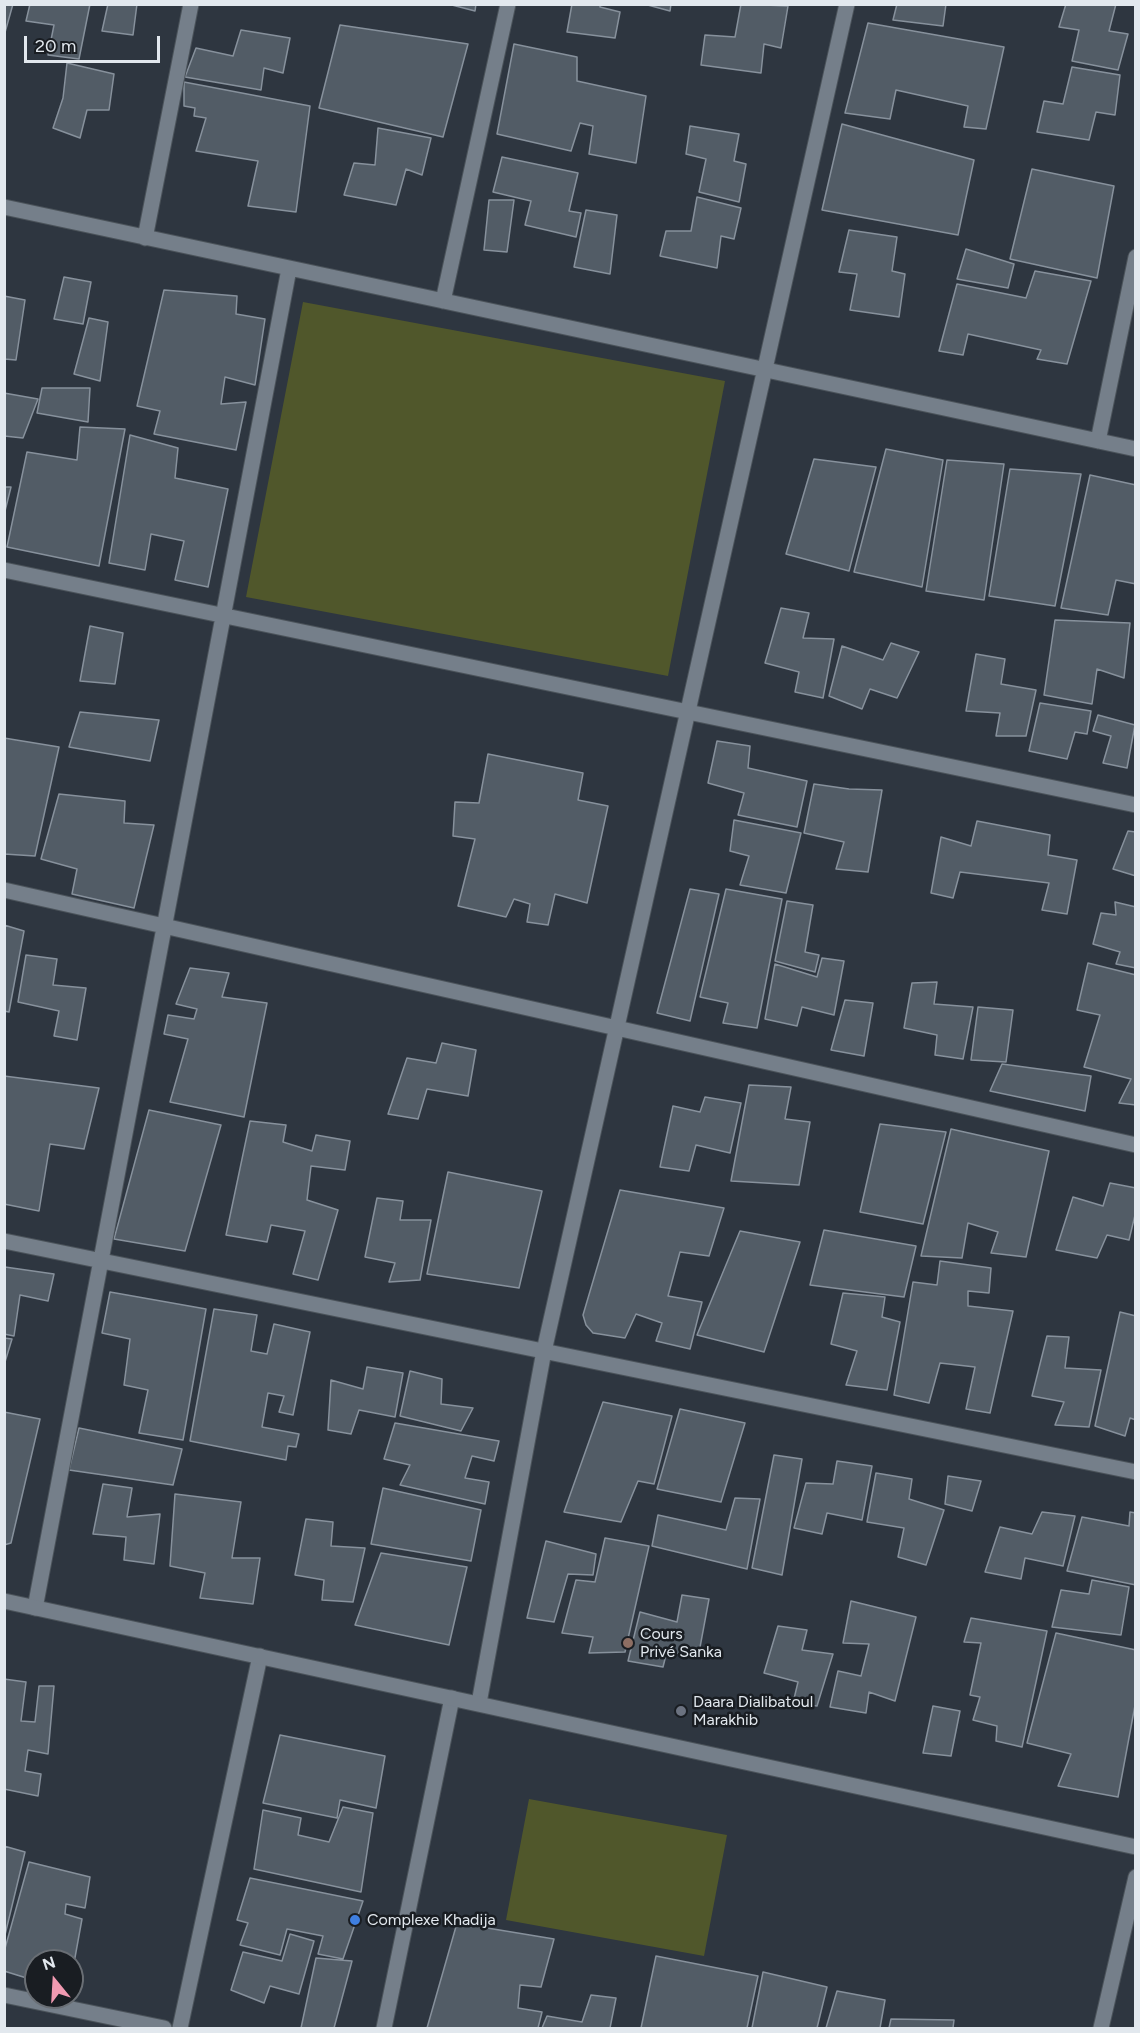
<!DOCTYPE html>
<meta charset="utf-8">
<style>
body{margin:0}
#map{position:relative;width:1140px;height:2033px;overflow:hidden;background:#2e3640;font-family:Figtree,sans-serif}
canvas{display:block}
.frame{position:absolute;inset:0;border:6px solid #e2e8ee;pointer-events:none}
.north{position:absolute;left:24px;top:1949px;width:60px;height:60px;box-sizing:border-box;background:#191d22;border:2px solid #696e74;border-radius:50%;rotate:342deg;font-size:16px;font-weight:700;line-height:24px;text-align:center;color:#e2e8ee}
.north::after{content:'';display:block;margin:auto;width:21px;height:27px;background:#f19ab1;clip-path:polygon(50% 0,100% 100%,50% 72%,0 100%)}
.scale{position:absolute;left:24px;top:36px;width:136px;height:27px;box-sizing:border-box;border:3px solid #e2e8ee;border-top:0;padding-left:8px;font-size:18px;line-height:21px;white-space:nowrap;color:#e2e8ee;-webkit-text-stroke:4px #191d22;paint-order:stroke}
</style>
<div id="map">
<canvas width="1140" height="2033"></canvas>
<div class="frame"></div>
<div class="north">N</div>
<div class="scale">20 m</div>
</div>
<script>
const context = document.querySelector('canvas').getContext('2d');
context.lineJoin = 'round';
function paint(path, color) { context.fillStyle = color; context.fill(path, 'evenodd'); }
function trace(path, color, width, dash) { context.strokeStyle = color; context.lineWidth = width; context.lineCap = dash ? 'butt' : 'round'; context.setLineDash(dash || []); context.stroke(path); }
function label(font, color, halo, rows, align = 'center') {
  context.font = font + ' Figtree,sans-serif'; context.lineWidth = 5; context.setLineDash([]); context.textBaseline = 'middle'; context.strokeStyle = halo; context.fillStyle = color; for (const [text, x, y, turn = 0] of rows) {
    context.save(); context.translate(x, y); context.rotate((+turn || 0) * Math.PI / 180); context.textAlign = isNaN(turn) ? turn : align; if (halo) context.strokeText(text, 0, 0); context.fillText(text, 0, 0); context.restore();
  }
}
const green = new Path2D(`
 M303 302 725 381 668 676 246 597Z
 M529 1799 727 1835 704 1956 506 1920Z`);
const building = new Path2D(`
 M4 4H13L4 36Z
 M30 4H90L79 59 48 55 54 25 26 21Z
 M108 4H137L133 35 102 31Z
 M448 4H476L475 11Z
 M572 4H600V7L620 12 615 38 567 32Z
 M644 4H671L670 11Z
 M741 4 788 6 781 48 764 44 761 73 701 65 705 35 735 37Z
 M897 4H946L943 26 893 20Z
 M1066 4H1116L1109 31 1128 34 1118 70 1072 61 1079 30 1059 27Z
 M868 23 1004 47 986 129 964 127 968 106 896 90 890 119 845 113Z
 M340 25 468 44 443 137 319 108Z
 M241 30 290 38 283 73 264 68 261 90 185 77 196 48 233 56Z
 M514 44 577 57V81L646 96 636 163 589 154 593 126 580 123 571 151 497 134Z
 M67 63 114 74 109 110H87L80 138 53 128 63 98Z
 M1072 67 1120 75 1115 115 1096 112 1089 140 1037 132 1044 101 1063 104Z
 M184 82 310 106 296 212 248 206 258 161 196 151 206 118 194 116 195 108 184 106Z
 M842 124 974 160 958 235 822 210Z
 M690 126 739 134 734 161 746 164 739 202 699 192 706 159 686 154Z
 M378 128 431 138 422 175 406 169 396 205 344 195 354 163 375 165Z
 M502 157 578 173 569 211 581 213 576 237 525 225 531 201 493 192Z
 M1032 169 1114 186 1097 278 1010 259Z
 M697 197 741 208 734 239 721 236 717 268 660 256 666 231H691Z
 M489 200H514L507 252 484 250Z
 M586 210 617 215 610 274 574 267Z
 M849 230 897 237 892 271 905 274 899 317 850 310 857 274 839 272Z
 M966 249 1014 264 1008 288 957 279Z
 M1035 271 1091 281 1067 364 1037 359 1041 350 968 334 963 355 939 351 957 284 1026 298Z
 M64 277 91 282 83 324 54 319Z
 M164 290 237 296 236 314 265 319 255 385 225 377 221 404 246 402 236 450 154 434 160 411 137 406Z
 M4 296 25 300 16 360 4 359Z
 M89 318 108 322 100 381 74 374Z
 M42 388H90L88 422 37 413Z
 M4 393 38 399 23 438 4 436Z
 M80 427 125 429 99 566 7 547 27 452 77 460Z
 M130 435 178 448 175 478 228 489 208 587 175 580 184 541 151 534 145 570 109 563Z
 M886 449 943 460 922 587 854 572Z
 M814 459 876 467 849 571 786 554Z
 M947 460 1004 464 984 600 926 591Z
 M1010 469 1081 474 1055 606 989 596Z
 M1090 475 1136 485V584L1116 580 1108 615 1061 608Z
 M4 487H11L4 515Z
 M781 608 809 613 803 638 834 639 823 698 795 692 799 672 765 663Z
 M1055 620 1130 623 1124 678 1097 669 1092 704 1044 695Z
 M90 626 123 633 115 684 80 681Z
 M891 643 919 652 897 698 870 689 862 709 829 696 842 646 883 660Z
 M976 654 1005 659 1001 684 1036 690 1026 736H996L1000 713 966 711Z
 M1040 703 1091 711 1087 734 1075 732 1067 759 1029 751Z
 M80 712 159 720 150 761 69 747Z
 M1098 715 1135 725 1127 768 1103 763 1111 736 1093 731Z
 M4 738 59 747 35 856 4 854Z
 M717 741 750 746 748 768 807 781 797 827 738 815 744 793 708 783Z
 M488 754 583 773 578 800 608 806 587 903 555 894 548 925 527 922 530 904 514 899 506 917 458 906 475 839 453 836 455 802 479 803Z
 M814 784 849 789 882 790 868 872 836 869 844 842 804 833Z
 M59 794 125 801 124 823 154 825 134 908 72 894 77 869 41 859Z
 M734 820 801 833 786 893 740 885 749 856 730 851Z
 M977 821 1050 835 1048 855 1077 860 1067 914 1042 910 1049 883 960 872 953 898 931 893 941 837 971 846Z
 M1128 831 1136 832V876L1113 869Z
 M690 889 719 894 690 1021 657 1013Z
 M726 889 782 899 757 1028 723 1023 728 1003 700 997Z
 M787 901 813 905 805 952 819 955 815 972 775 961Z
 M1115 902 1136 907V968L1116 964 1120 952 1093 944 1101 913 1116 915Z
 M4 925 24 931 9 1012 4 1011Z
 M26 955 57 959 53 985 86 988 77 1040 54 1036 59 1011 18 1002Z
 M822 958 844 961 834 1015 802 1007 797 1026 765 1019 775 964 817 977Z
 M1088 963 1136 975V1105L1119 1103 1131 1079 1084 1067 1100 1015 1077 1010Z
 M190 968 229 973 222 997 267 1003 244 1117 170 1102 188 1039 164 1034 168 1015 194 1019 197 1009 176 1004Z
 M937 982 934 1004 973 1007 963 1059 935 1055 937 1035 904 1028 912 983Z
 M845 1000 873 1003 864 1056 831 1050Z
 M978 1007 1013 1010 1006 1062 971 1060Z
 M442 1043 476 1050 468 1096 427 1089 418 1119 388 1114 407 1058 436 1063Z
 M1002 1064 1091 1076 1085 1111 990 1091Z
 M4 1076 99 1088 84 1149 50 1144 39 1211 4 1204Z
 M749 1085 791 1087 785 1119 810 1122 799 1185 731 1181Z
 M705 1097 741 1103 730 1153 696 1145 689 1171 660 1167 673 1106 700 1112Z
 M149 1110 221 1125 185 1251 114 1239Z
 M250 1121 286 1125 283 1142 312 1151 316 1135 350 1141 345 1170 311 1166 307 1200 338 1210 318 1280 293 1274 305 1231 271 1225 267 1242 226 1235Z
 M880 1124 946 1132 923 1224 860 1212Z
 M951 1129 1049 1151 1026 1257 991 1253 998 1232 968 1223 962 1258 921 1256Z
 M448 1172 542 1191 519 1288 427 1274Z
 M1110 1183 1136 1188V1211L1129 1240 1107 1235 1097 1258 1056 1250 1073 1197 1103 1206Z
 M620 1190 724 1208 709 1256 680 1252 668 1296 702 1302 690 1349 656 1341 662 1323 636 1314 625 1338 593 1333 586 1325 583 1315Z
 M377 1198 403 1201 400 1220H431L420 1280 389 1282 395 1263 365 1257Z
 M824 1230 916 1246 904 1297 810 1285Z
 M740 1231 800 1242 764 1352 697 1335Z
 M940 1261 991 1268 989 1293 968 1291V1306L1013 1311 990 1413 966 1409 975 1367 940 1363 929 1403 894 1395 913 1282 937 1285Z
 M5 1267 54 1274 48 1301 20 1295 14 1336 4 1334Z
 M110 1292 206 1309 183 1440 139 1433 148 1390 124 1385 130 1339 102 1333Z
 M843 1293 885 1297 882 1317 900 1322 887 1390 846 1385 857 1351 831 1344Z
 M214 1309 257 1315 251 1351 267 1354 274 1324 310 1332 293 1415 279 1412 284 1396 268 1393 262 1427 299 1434 296 1447 288 1446 286 1460 190 1441Z
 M1120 1312 1136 1316V1420L1130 1418 1125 1436 1095 1426Z
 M1047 1336 1069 1337 1065 1368 1101 1370 1089 1427 1055 1425 1064 1402 1032 1396Z
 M4 1338 12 1339 5 1362H4Z
 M367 1367 403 1373 395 1417 359 1410 351 1434 328 1430 331 1380 363 1389Z
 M410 1371 442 1379 441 1404 473 1408 461 1431 400 1416Z
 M603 1402 672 1416 654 1484 638 1481 621 1522 564 1512Z
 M680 1409 745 1423 721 1502 657 1489Z
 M4 1412 40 1419 11 1543 4 1545Z
 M395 1423 499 1441 494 1461 472 1456 465 1478 489 1482 485 1504 400 1485 410 1465 384 1459Z
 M79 1428 182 1449 173 1485 69 1470Z
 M774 1455 802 1459 782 1575 752 1568Z
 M837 1461 872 1466 862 1520 827 1513 822 1534 794 1528 806 1483 833 1484Z
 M876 1473 912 1479 909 1499 944 1510 926 1565 898 1557 904 1528 867 1522Z
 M948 1476 981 1481 972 1511 945 1504Z
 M103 1484 132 1488 127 1517 160 1514 154 1564 124 1560 126 1537 93 1534Z
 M383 1488 481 1510 471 1561 371 1544Z
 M175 1494 241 1502 232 1558H260L253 1604 200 1598 205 1573 170 1566Z
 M735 1498 760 1499 747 1569 652 1546 658 1515 726 1530Z
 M1042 1512 1075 1516 1063 1566 1025 1558 1021 1579 985 1572 1000 1527 1032 1534Z
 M1130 1512 1136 1513V1585L1067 1571 1082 1517 1129 1526Z
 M306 1519 333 1522 331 1546 365 1548 353 1602 322 1600 324 1580 295 1575Z
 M605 1538 649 1546 625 1652 589 1653 593 1637 562 1633 576 1580 595 1582Z
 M546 1541 596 1554 593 1575 568 1574 554 1622 527 1618Z
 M381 1553 467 1567 449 1645 355 1625Z
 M1092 1580 1129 1587 1121 1635 1052 1627 1061 1590 1089 1594Z
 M682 1595 709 1599 698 1658 667 1651 663 1667 628 1661 640 1612 677 1622Z
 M851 1601 916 1617 895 1701 869 1692 866 1713 830 1707 838 1671 861 1676 869 1644 843 1643Z
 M971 1618 1047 1631 1022 1747 996 1741 997 1726 973 1720 980 1697 970 1695 981 1643 964 1642Z
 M778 1626 807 1630 802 1650 833 1654 817 1706 793 1703 798 1682 764 1673Z
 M1056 1633 1136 1650V1700L1118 1797 1058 1786 1071 1754 1027 1743Z
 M4 1679 26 1682 21 1721 35 1722 39 1686H54L48 1754 28 1750 25 1771 41 1774 38 1796 4 1789Z
 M933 1706 960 1711 951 1756 923 1753Z
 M280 1735 385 1756 376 1808 340 1800 337 1818 263 1803Z
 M343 1807 373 1813 361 1892 254 1869 263 1810 301 1818 298 1835 329 1842Z
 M4 1846 25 1852 4 1939Z
 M29 1862 90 1877 85 1908 66 1904 65 1914 82 1919 72 1974V1961H53V1959L42 1956 40 1961H36V1973L33 1980 4 1971V1952Z
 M250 1878 363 1901 343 1959 318 1954 323 1936 287 1929 280 1955 240 1945 248 1923 237 1920Z
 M457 1923 554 1939 541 1987 520 1985 518 2008 542 2012 538 2028H427Z
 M290 1934 314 1941 299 1994 270 1986 264 2003 231 1990 243 1952 282 1961Z
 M656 1956 758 1976 747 2028H641Z
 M316 1958 352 1961 334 2028H301Z
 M763 1972 827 1987 817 2028H752Z
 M837 1991 885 2000 880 2028H826Z
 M591 1995 616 1998 610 2028H542L547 2016 582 2022Z
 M891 2019 954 2020 953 2028H889Z`);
const street = new Path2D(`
 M4 207 1136 449
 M145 238 191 4
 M443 301 508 4
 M1098 441 1136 257
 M4 570 1136 805
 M4 890 1136 1145
 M4 1241 1136 1472
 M35 1608 289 269
 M479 1703 544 1351 847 4
 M4 1995 164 2028
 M180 2028 260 1656
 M384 2028 452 1698
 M1101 2028 1136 1877`);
const secondary = new Path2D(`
 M4 1601 1136 1847`);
const markers = [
 [628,1643,6,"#8d6e63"],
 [681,1711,6,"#6b7280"],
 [355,1920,6,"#3f7fe0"]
];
const poiNames = [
 ["Cours",640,1634],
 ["Privé Sanka",640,1652],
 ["Daara Dialibatoul",693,1702],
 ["Marakhib",693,1720],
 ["Complexe Khadija",367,1920]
];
paint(green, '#50572b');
paint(building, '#525c66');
trace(building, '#87919c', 1.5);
trace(street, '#4b535a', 17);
trace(secondary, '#4b535a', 17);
trace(street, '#757f8a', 15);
trace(secondary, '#757f8a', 15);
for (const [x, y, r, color] of markers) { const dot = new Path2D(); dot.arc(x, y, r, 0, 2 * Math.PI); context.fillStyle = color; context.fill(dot); trace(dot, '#191d22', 2); }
label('16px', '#e2e8ee', '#191d22', poiNames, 'left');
</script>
